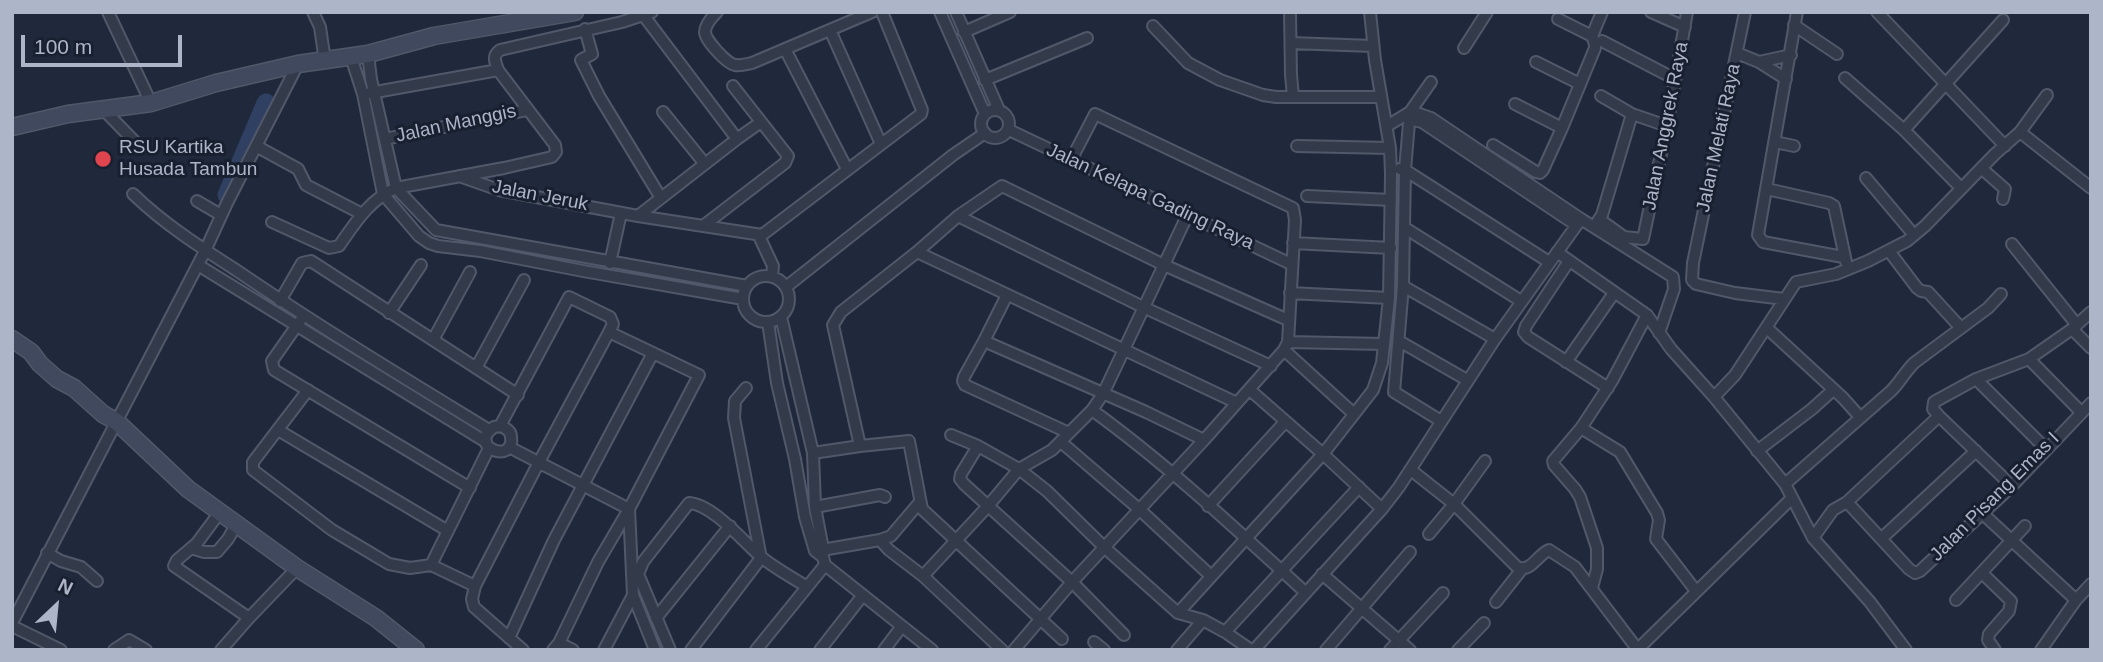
<!DOCTYPE html>
<style>
body{margin:0}
#map{position:relative;width:2103px;height:662px;overflow:hidden;background:#1f293b;font-family:Arial,sans-serif}
canvas{display:block}
.frame{position:absolute;inset:0;border:14px solid #adb5c8;pointer-events:none}
.north{position:absolute;left:21px;top:571px;width:70px;height:70px;-webkit-text-stroke:5px #182030;paint-order:stroke;rotate:26deg;font-size:19px;font-weight:700;line-height:28px;text-align:center;color:#adb5c8}
.north::after{content:'';display:block;margin:auto;width:24px;height:32px;background:#adb5c8;clip-path:polygon(50% 0,100% 100%,50% 72%,0 100%)}
.scale{position:absolute;left:21px;top:35px;width:161px;height:32px;box-sizing:border-box;border:4px solid #adb5c8;border-top:0;padding-left:9px;font-size:21px;line-height:24px;white-space:nowrap;color:#adb5c8;-webkit-text-stroke:5px #182030;paint-order:stroke}
</style>
<div id="map">
<canvas width="2103" height="662"></canvas>
<div class="frame"></div>
<div class="north">N</div>
<div class="scale">100 m</div>
</div>
<script>
const context = document.querySelector('canvas').getContext('2d');
context.lineJoin = 'round';
function trace(path, color, width, dash) { context.strokeStyle = color; context.lineWidth = width; context.lineCap = dash ? 'butt' : 'round'; context.setLineDash(dash || []); context.stroke(path); }
function label(font, color, halo, rows, align = 'center') {
  context.font = font + ' Arial,sans-serif'; context.lineWidth = 6; context.setLineDash([]); context.textBaseline = 'middle'; context.strokeStyle = halo; context.fillStyle = color; for (const [text, x, y, turn = 0] of rows) {
    context.save(); context.translate(x, y); context.rotate((+turn || 0) * Math.PI / 180); context.textAlign = isNaN(turn) ? turn : align; if (halo) context.strokeText(text, 0, 0); context.fillText(text, 0, 0); context.restore();
  }
}
const river = new Path2D(`
 M227 195 266 103`);
const street = new Path2D(`
 M108 12 151 103
 M313 12 320 27 325 61
 M717 12C712 17 705 25 705 32 705 40 727 64 735 65 741 66 747 64 752 63L872 12
 M940 12 985 114
 M956 12 999 110
 M1290 12 1291 75 1293 96
 M1651 12 1685 27
 M1745 12 1693 263 1692 280 1696 284 1735 293 1784 299
 M1797 12 1758 235 1763 242 1843 257
 M1877 12 2005 146
 M644 16 737 139
 M1558 19 1592 36
 M1794 25 1837 54
 M1153 26 1188 63 1220 80 1263 95 1276 97H1381
 M585 29 592 54 581 60 599 96 661 198
 M830 30 881 144
 M964 32 1010 12
 M1602 41 1675 79
 M1291 43 1373 46
 M1464 48 1487 12
 M785 49 847 169
 M1737 53 1759 62 1786 79
 M368 54 371 79 396 188 436 230 747 286
 M351 57 363 94 383 194 419 236 429 243 438 246 480 251 583 271 743 299
 M1536 62 1580 84
 M1759 62 1791 55
 M1845 78 1904 130 1961 188
 M985 80 1087 38
 M370 93 498 70
 M1601 96 1632 114 1667 126
 M1515 104 1562 128
 M103 109 136 143
 M981 124a14 14 0 1 1 28 0a14 14 0 1 1-28 0Z
 M1411 111 1431 118 1581 219 1673 277 1674 289 1659 333
 M663 112 705 164
 M1387 126 1410 112 1431 82
 M1009 130 1291 264
 M1904 130 2003 20
 M2020 132 2047 95
 M385 139 527 110
 M1775 142 1794 146
 M1493 145 1536 172 1540 173 1543 170 1562 128 1595 48V44L1592 36 1602 12
 M256 146 298 169 306 185 362 214
 M1297 146 1390 148
 M1981 168 2005 189 2003 199
 M1400 169 1405 170 1549 262
 M459 176 499 190 638 216 762 235 921 114 922 110 882 12
 M1866 178 1914 235
 M1767 189 1829 203 1834 206 1846 262
 M133 194C164 224 200 247 236 270 318 326 404 378 489 430
 M1307 196 1391 200
 M197 201 221 215
 M638 216 737 139 761 122
 M958 216 1143 307 1271 366
 M1599 219 1624 237 1643 239 1667 126 1687 12
 M272 222 329 248 339 246C355 223 370 199 396 188L504 168 552 157 556 152 555 145 498 70C495 61 492 56 500 50L622 22 652 12
 M1596 224 1602 215 1632 114
 M703 226 785 163 788 156 733 86
 M1405 228 1521 301
 M759 236 773 266 772 277
 M1293 243 1391 248
 M2012 244 2077 325
 M1889 251 1917 288 1921 291 1928 292 1961 328
 M917 252 1237 403
 M1557 252 1647 315 1671 349 1714 397 1785 484 1813 538 1870 602 1906 650
 M1569 261 1526 326 1524 332 1528 337 1608 388
 M610 263 621 213
 M198 265 486 442
 M743 299a23 23 0 1 1 46 0a23 23 0 1 1-46 0Z
 M1403 286 1495 339
 M786 287 953 155 985 133
 M1290 293 1389 298
 M1007 295 984 341 1146 412 1204 440
 M280 301 302 263 311 261 518 395
 M389 313 421 265
 M781 317 813 453 815 507 823 549V557
 M300 321 272 361 274 370 470 488
 M768 322 777 383 795 459 805 517 815 551 823 557 825 565 932 650
 M1768 329 1843 398 1860 417
 M2072 329 2091 348
 M433 340 470 272
 M984 341 964 377 963 381 965 385 1069 433
 M1399 341 1467 380
 M1288 342 1384 344
 M1284 350 1354 414
 M2029 359 2081 412
 M1566 362 1614 293
 M476 368 524 280
 M1976 379 2046 449
 M308 390 253 462V470L332 530 389 564 410 568 431 565 475 586
 M1250 390 1323 454 1382 509
 M1714 397 1735 375 1796 282 1836 274 1868 261 1907 241 1925 226 1995 154 2020 132 2091 188
 M1092 410C1168 465 1237 530 1306 593
 M1441 421 1394 392 1403 286 1405 170 1409 123 1413 120 1422 122 1576 225
 M500 426C506 428 511 431 511 437 515 465 466 447 494 427L500 426 569 297 610 317 613 324 609 332 539 462 475 586 472 599 474 607 523 650
 M1581 428 1620 452 1657 513 1659 520 1656 539 1696 591
 M278 430 448 531
 M951 435 978 446 1019 469 1047 491 1104 547 1178 613 1203 620 1225 632 1251 650
 M1061 442 1140 510 1211 576
 M860 446 833 325 841 312 917 252 958 216 1002 186 1164 265 1288 320
 M978 446 961 474 960 479 964 484 1072 582 1124 635
 M509 447 629 509 633 595 655 650
 M1757 451 1812 409 1833 390
 M813 453 860 446 909 441 922 509 1062 639
 M1411 470 1454 504 1517 567C1531 573 1537 555 1549 550L1575 567 1638 650
 M1785 484 1891 391C1900 382 1905 372 1914 363L1988 308 2001 294
 M2012 486 1939 416 1933 409 1934 402 1976 379 2029 359 2072 329 2091 312
 M1847 502 1939 416
 M1208 506 1285 422
 M815 507 880 495 885 497
 M220 512 197 543 177 560 174 566 249 618
 M1982 513 2076 600 2041 650
 M1429 534 1454 504 1485 461
 M1813 538 1833 510 1847 502 1909 569 1915 573 1920 571 2012 486 2091 403
 M1882 538 1976 451
 M880 540 889 550 923 576 1002 650
 M191 548 204 552H217L228 539 236 525
 M816 551 880 540 891 536 919 503
 M47 553 61 561 81 567 97 581
 M431 565 489 448
 M1982 573 2011 601 2009 611 1989 634 1988 640 1995 650
 M1322 574 1410 650
 M923 576 988 506 1019 469 1052 450 1092 410 1103 394 1187 216
 M1592 588 1597 569V548L1580 497 1575 489 1554 465 1553 461 1581 428 1612 381 1647 315
 M1956 600 2025 526
 M2076 600 2091 584
 M1496 602 1522 569
 M1178 613 1323 454 1373 390 1382 363 1389 298 1391 174 1390 148 1375 60 1370 12
 M656 618 730 526
 M12 623 205 251 227 203 298 64
 M12 626 61 650
 M1225 632 1359 487
 M509 638 554 540 653 353
 M1094 642 1104 650
 M559 643 573 650
 M114 650 129 640 146 650
 M221 650 249 618 297 568
 M553 650 559 643 598 562 629 509 699 375 609 332
 M604 650 633 595
 M670 650 638 574 643 562 689 503C712 504 743 541 760 556 774 568 792 577 807 587
 M691 650 761 558 734 418 735 401 746 388
 M756 650 825 565
 M820 650 863 595
 M884 650 902 626
 M1014 650 1072 582 1204 440 1284 350 1288 342 1295 220 1293 208 1095 114 1071 160
 M1177 650 1203 620
 M1254 650 1382 509 1399 487 1495 339 1581 219
 M1326 650 1410 552
 M1390 650 1443 593
 M1458 650 1484 623
 M1637 650 1792 498`);
const secondary = new Path2D(`
 M12 127 68 114 151 103 216 83 298 64 368 54 434 36 575 12
 M12 339 31 352 40 364 57 379 74 388 103 414 117 422 188 489 297 568 376 618 416 650`);
const markers = [
 [103,159,9,"#e0444e"]
];
const streetNames = [
 ["Jalan Manggis",456,124,-12],
 ["Jalan Anggrek Raya",1666,126,-79],
 ["Jalan Melati Raya",1719,138,-78],
 ["Jalan Jeruk",540,196,11],
 ["Jalan Kelapa Gading Raya",1150,197,25],
 ["Jalan Pisang Emas I",1995,497,-45]
];
const poiNames = [
 ["RSU Kartika",119,148],
 ["Husada Tambun",119,170]
];
trace(river, '#2f4062', 19);
trace(street, '#505869', 14);
trace(secondary, '#505869', 19);
trace(street, '#333b4b', 10);
trace(secondary, '#40495e', 16);
for (const [x, y, r, color] of markers) { const dot = new Path2D(); dot.arc(x, y, r, 0, 2 * Math.PI); context.fillStyle = color; context.fill(dot); trace(dot, '#182030', 2.5); }
label('19px', '#adb5c8', '#182030', streetNames);
label('19px', '#adb5c8', '#182030', poiNames, 'left');
</script>
